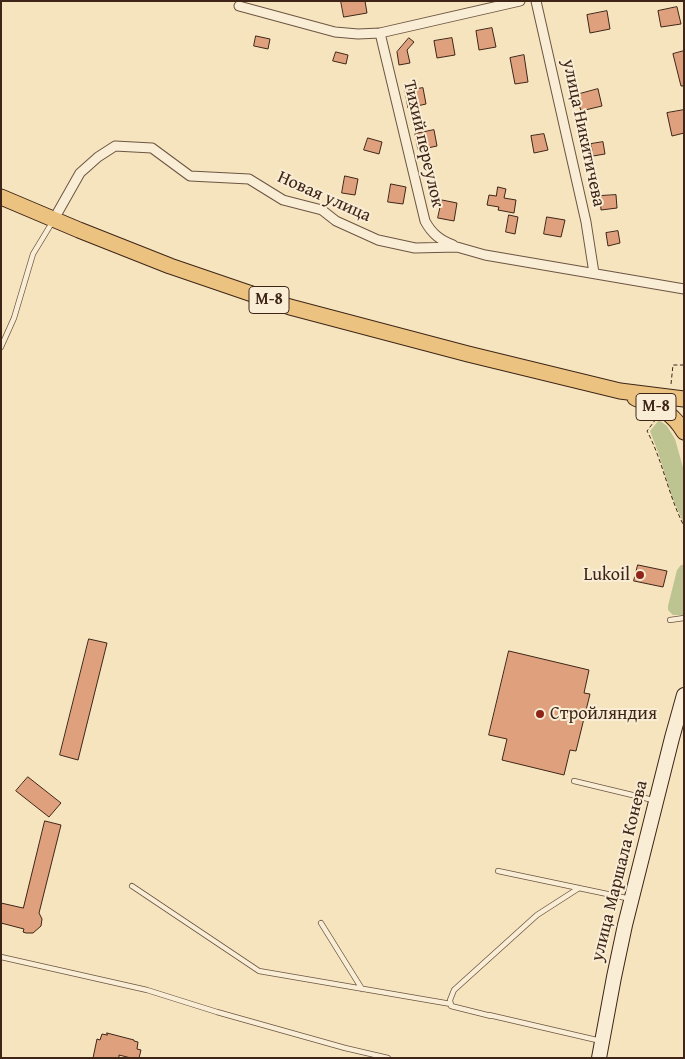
<!DOCTYPE html>
<meta charset="utf-8">
<style>
body{margin:0}
#map{position:relative;width:685px;height:1059px;overflow:hidden;background:#f6e4be;font-family:"Gentium Book Plus",serif}
canvas{display:block}
.frame{position:absolute;inset:0;border:2px solid #3e2518;pointer-events:none}
</style>
<div id="map">
<canvas width="685" height="1059"></canvas>
<div class="frame"></div>
</div>
<script>
const context = document.querySelector('canvas').getContext('2d');
context.lineJoin = 'round';
function paint(path, color) { context.fillStyle = color; context.fill(path, 'evenodd'); }
function trace(path, color, width, dash) { context.strokeStyle = color; context.lineWidth = width; context.lineCap = dash ? 'butt' : 'round'; context.setLineDash(dash || []); context.stroke(path); }
function label(font, color, halo, rows, align = 'center') {
  context.font = font + ' "Gentium Book Plus",serif'; context.lineWidth = 4; context.setLineDash([]); context.textBaseline = 'middle'; context.strokeStyle = halo; context.fillStyle = color; for (const [text, x, y, turn = 0] of rows) {
    context.save(); context.translate(x, y); context.rotate((+turn || 0) * Math.PI / 180); context.textAlign = isNaN(turn) ? turn : align; if (halo) context.strokeText(text, 0, 0); context.fillText(text, 0, 0); context.restore();
  }
}
const green = new Path2D(`
 M659 420 667 426 675 439 684 471V524L672 497 658 452 650 431Z
 M681 565H684V615H673L668 610V606L677 570Z`);
const building = new Path2D(`
 M341 1H365L367 13 344 17Z
 M677 7 681 24 661 27 658 11Z
 M607 11 610 29 590 33 587 15Z
 M492 28 496 47 479 50 476 31Z
 M256 36 270 39 268 49 254 46Z
 M409 38 414 42 407 50 410 63 399 65 397 52Z
 M452 38 455 55 437 58 434 41Z
 M684 51V86H681L673 54Z
 M336 52 348 55 346 64 333 61Z
 M524 55 528 82 515 84 510 58Z
 M423 88 426 104 408 108 405 91Z
 M598 89 602 106 581 111 576 95Z
 M684 110V133L672 136 667 113Z
 M434 130 437 146 418 150 415 134Z
 M544 134 548 150 534 153 531 136Z
 M368 138 382 142 379 154 364 150Z
 M603 142 605 154 593 156 591 144Z
 M345 176 358 179 355 195 342 193Z
 M391 184 406 187 403 204 388 202Z
 M498 187 506 189 504 198 516 200 514 213 498 210 499 207 487 205 489 195 496 196Z
 M616 195 617 208 601 210 600 196Z
 M442 200 457 203 454 221 438 218Z
 M509 215 518 217 515 234 506 232Z
 M547 217 565 220 561 237 544 234Z
 M618 231 620 243 608 246 606 233Z
 M638 565 667 571 663 587 634 581Z
 M89 639 107 643 78 760 60 755Z
 M509 651 589 670 584 693 590 694 576 751 570 750 564 775 502 760 507 739 489 735Z
 M28 777 61 803 49 817 16 791Z
 M45 821 61 825 39 913 42 919 41 926 33 933H26L23 932 24 929 1 923V903L23 908Z
 M107 1033 134 1040V1041L138 1042 137 1049 141 1050 139 1058H131L119 1055V1058H93L97 1039 100 1040 102 1034 107 1035Z`);
const path = new Path2D(`
 M671 384 673 365H684
 M656 419 647 431C663 461 668 495 684 526`);
const lane = new Path2D(`
 M1 347 14 318 33 254 53 221
 M670 620 684 618
 M574 781 653 800
 M498 871 631 899
 M132 886 259 971 451 1004
 M321 923 362 989
 M1 957 147 990 217 1012 345 1048 388 1058
 M489 1015 601 1041
 M491 1016 451 1006 450 1000 454 990 537 915 579 888`);
const street = new Path2D(`
 M536 1 586 222 594 273
 M239 6 335 32 358 34 380 33 520 1
 M380 33 425 221C432 234 440 240 453 245
 M54 219 80 173 98 157 115 146 152 148 190 176 249 179 283 200 322 210 336 221 378 240 415 248 457 247 485 255 684 289`);
const secondary = new Path2D(`
 M599 1058 614 977 625 925 672 738 684 695`);
const primary = new Path2D(`
 M1 197 79 230 170 266 290 307 468 354 620 391 684 399
 M635 398C657 407 671 410 684 432`);
const markers = [
 [640,575,5,"#8f2418"],
 [540,714,5,"#8f2418"]
];
const shields = [
 [269,300,40],
 [656,407,40]
];
const shieldNames = [
 ["М-8",269,300],
 ["М-8",656,407]
];
const streetNames = [
 ["улица Никитичева",583,133,78],
 ["Тихий переулок",423,144,77],
 ["Новая улица",324,197,24],
 ["улица Маршала Конева",620,871,-76]
];
const poiNames = [
 ["Lukoil",630,575],
 ["Стройляндия",550,714,"left"]
];
paint(green, '#bdc491');
paint(building, '#dfa17d');
trace(building, '#3e2518', 1);
trace(lane, '#6c5542', 6);
trace(street, '#6c5542', 11);
trace(secondary, '#3e2518', 16);
trace(primary, '#3e2518', 17);
trace(path, '#3e2518', 1, [4, 2.5]);
trace(lane, '#f9edd5', 4.5);
trace(street, '#f9edd5', 9);
trace(secondary, '#f9edd5', 14);
trace(primary, '#ebc27f', 15);
for (const [x, y, r, color] of markers) { const dot = new Path2D(); dot.arc(x, y, r, 0, 2 * Math.PI); context.fillStyle = color; context.fill(dot); trace(dot, '#f9edd5', 2); }
for (const [x, y, w] of shields) { const box = new Path2D(); box.roundRect(x - w / 2, y - 13.5, w, 27, 4); context.fillStyle = '#f9edd5'; context.fill(box); trace(box, '#3e2518', 1); }
label('bold 16px', '#3e2518', null, shieldNames);
label('18px', '#3e2518', '#f9edd5', streetNames);
label('18px', '#3e2518', '#f9edd5', poiNames, 'right');
</script>
